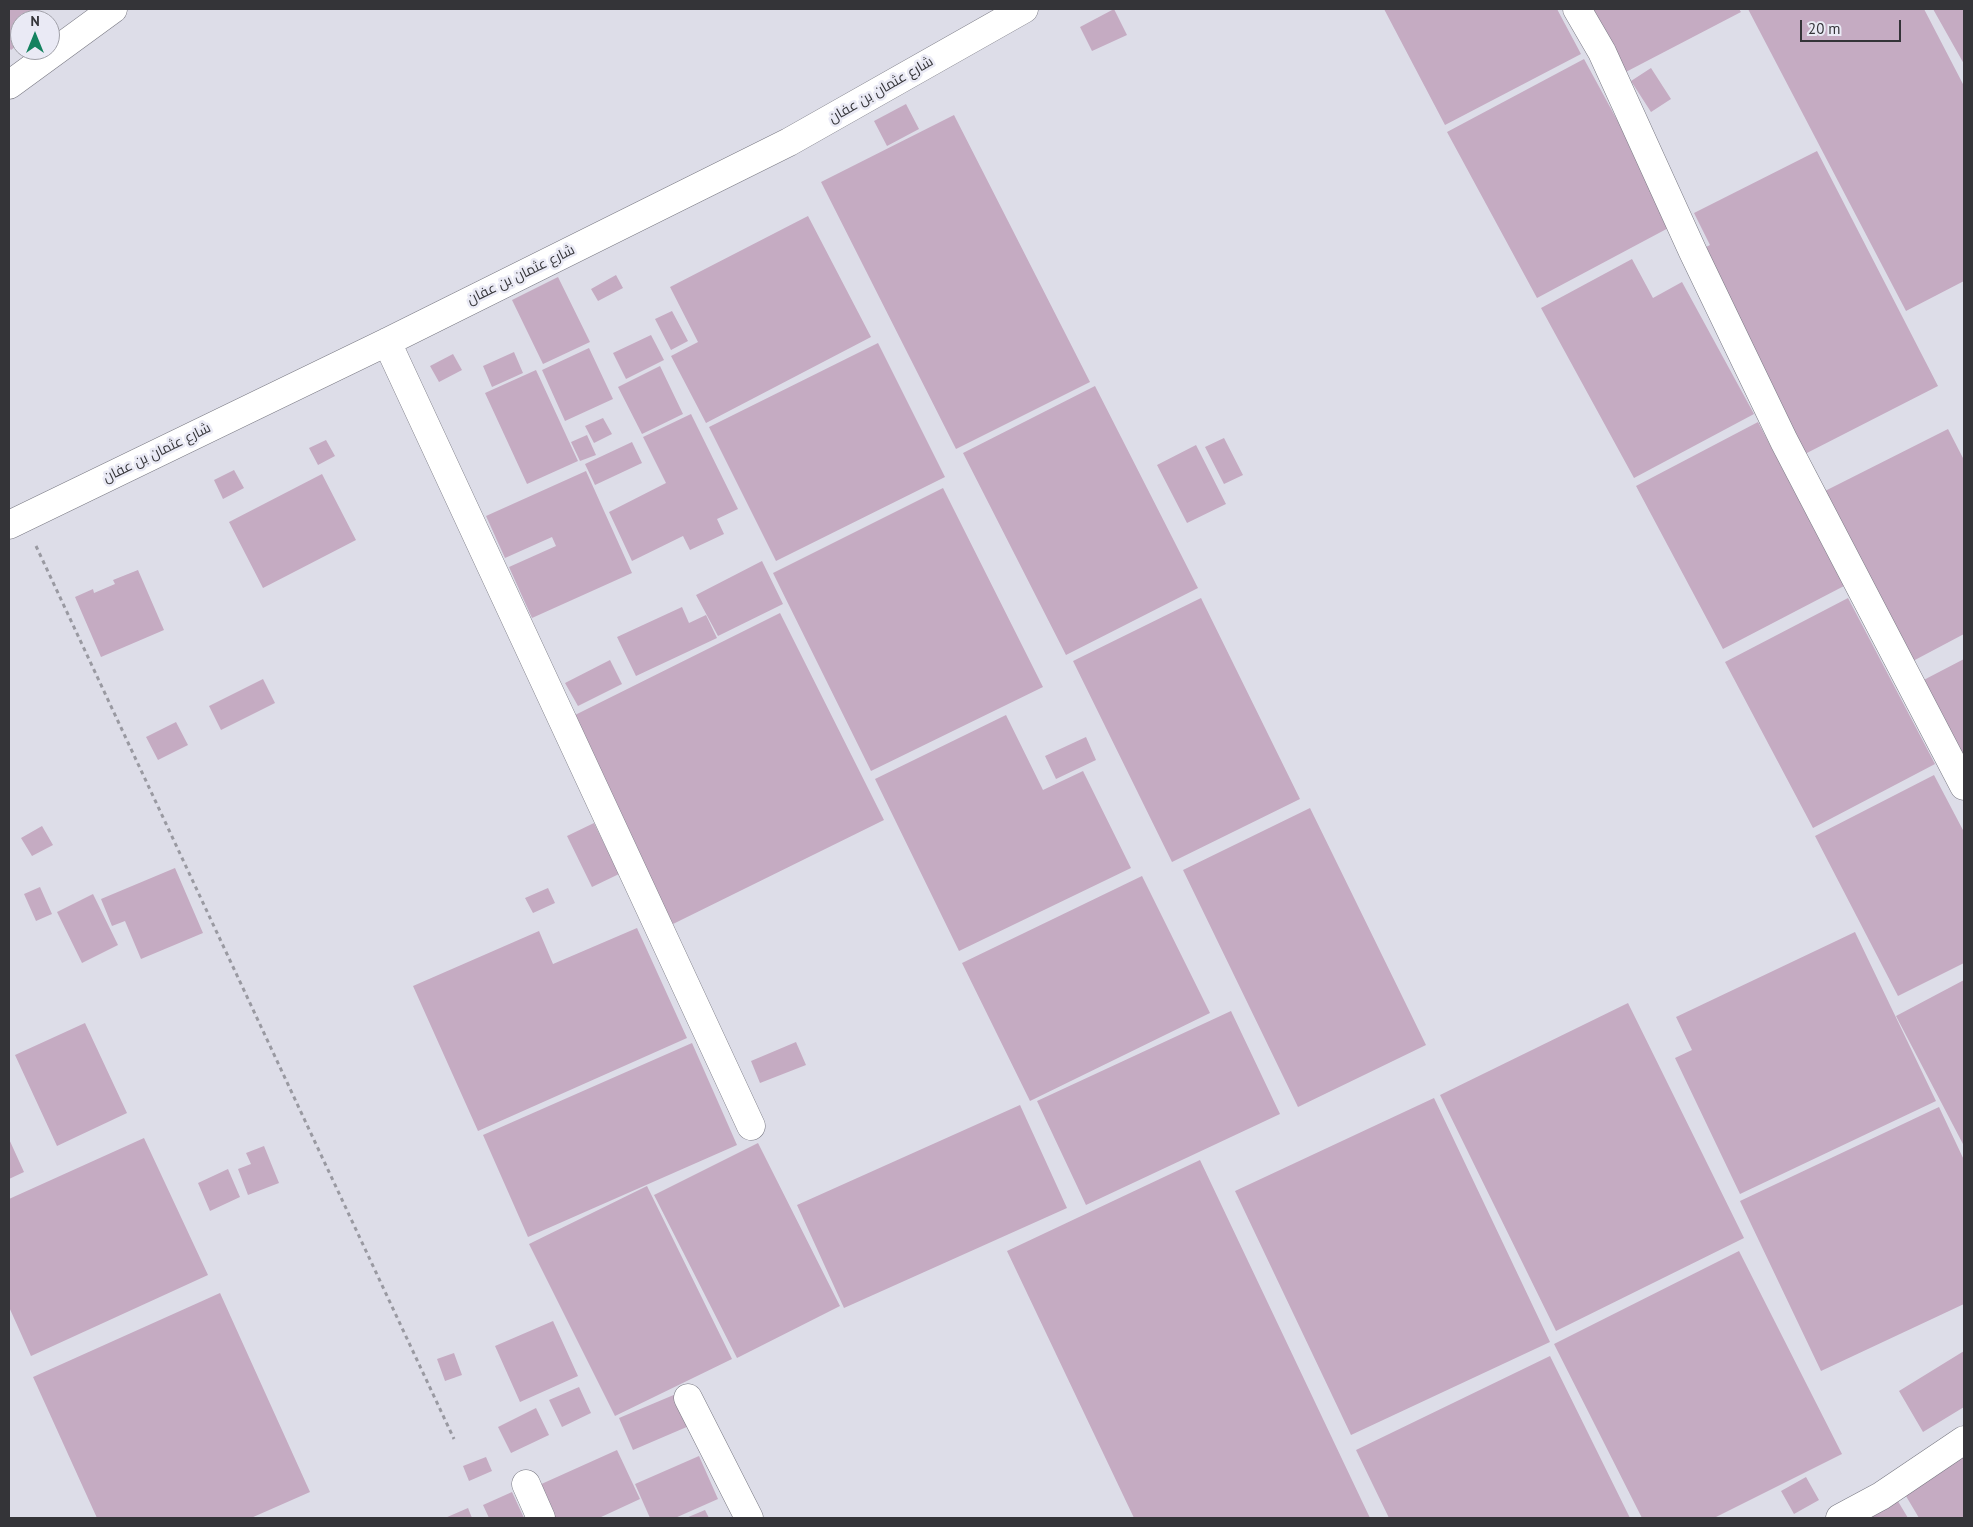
<!DOCTYPE html>
<meta charset="utf-8">
<style>
body{margin:0}
#map{position:relative;width:1973px;height:1527px;overflow:hidden;background:#dddde8;font-family:"PT Sans",sans-serif}
canvas{display:block}
.frame{position:absolute;inset:0;border:10px solid #343438;pointer-events:none}
.north{position:absolute;left:10px;top:10px;width:50px;height:50px;box-sizing:border-box;background:#eaeaf5;border:1px solid #a1a1a9;border-radius:50%;rotate:0deg;font-size:14px;font-weight:700;line-height:20px;text-align:center;color:#343438}
.north::after{content:'';display:block;margin:auto;width:18px;height:22px;background:#14825f;clip-path:polygon(50% 0,100% 100%,50% 72%,0 100%)}
.scale{position:absolute;left:1800px;top:20px;width:101px;height:22px;box-sizing:border-box;border:2px solid #343438;border-top:0;padding-left:6px;font-size:15px;line-height:18px;white-space:nowrap;color:#343438;-webkit-text-stroke:4px #eaeaf5;paint-order:stroke}
</style>
<div id="map">
<canvas width="1973" height="1527"></canvas>
<div class="frame"></div>
<div class="north">N</div>
<div class="scale">20 m</div>
</div>
<script>
const context = document.querySelector('canvas').getContext('2d');
context.lineJoin = 'round';
function paint(path, color) { context.fillStyle = color; context.fill(path, 'evenodd'); }
function trace(path, color, width, dash) { context.strokeStyle = color; context.lineWidth = width; context.lineCap = dash ? 'butt' : 'round'; context.setLineDash(dash || []); context.stroke(path); }
function label(font, color, halo, rows, align = 'center') {
  context.font = font + ' "PT Sans",Cairo,sans-serif'; context.lineWidth = 5; context.setLineDash([]); context.textBaseline = 'middle'; context.strokeStyle = halo; context.fillStyle = color; for (const [text, x, y, turn = 0] of rows) {
    context.save(); context.translate(x, y); context.rotate((+turn || 0) * Math.PI / 180); context.textAlign = isNaN(turn) ? turn : align; if (halo) context.strokeText(text, 0, 0); context.fillText(text, 0, 0); context.restore();
  }
}
const building = new Path2D(`
 M9 9H38L46 20H20V43L11 50 9 48Z
 M1114 9 1127 35 1092 51 1080 27Z
 M1384 9H1557L1581 54 1445 125Z
 M1585 9H1739L1741 12 1620 75Z
 M1748 9H1924L1964 86V281L1906 311Z
 M1933 9H1964V64Z
 M1584 59 1674 225 1537 298 1447 132Z
 M1651 68 1671 99 1651 112 1631 81Z
 M906 104 919 129 887 146 874 121Z
 M954 115 1090 382 956 449 821 182Z
 M1817 151 1938 386 1801 456 1696 252 1710 245 1694 213Z
 M808 216 871 337 706 423 671 356 698 342 670 287Z
 M1632 259 1653 298 1682 282 1754 414 1634 478 1541 308Z
 M616 275 623 288 598 301 591 289Z
 M558 277 590 342 543 364 512 300Z
 M672 311 688 341 671 350 655 319Z
 M651 335 664 360 626 379 613 353Z
 M878 343 945 477 776 561 709 427Z
 M589 348 613 399 565 421 542 370Z
 M514 352 523 373 492 387 483 366Z
 M453 354 462 370 439 382 430 366Z
 M660 366 683 414 642 434 618 387Z
 M536 370 578 461 527 484 485 393Z
 M1095 386 1198 588 1066 655 963 453Z
 M691 414 738 509 717 519 724 534 690 550 683 536 632 561 609 512 666 483 643 437Z
 M603 418 612 434 594 443 585 426Z
 M1758 422 1844 586 1723 649 1636 486Z
 M1948 429 1964 460V634L1913 661 1825 491Z
 M587 435 596 455 580 461 571 442Z
 M1224 438 1243 475 1224 484 1205 447Z
 M326 440 335 456 318 465 309 448Z
 M632 442 642 463 595 485 585 464Z
 M1196 445 1226 504 1187 523 1157 465Z
 M234 470 244 488 223 499 214 480Z
 M586 471 632 573 532 618 509 567 556 546 552 537 505 558 486 516Z
 M322 474 356 540 263 588 229 522Z
 M943 488 1043 687 871 771 773 573Z
 M762 561 783 604 718 636 696 595Z
 M138 570 164 630 101 657 75 597 93 589 94 593 115 584 113 580Z
 M1201 598 1300 799 1172 862 1073 661Z
 M1848 598 1935 764 1813 828 1725 662Z
 M682 607 689 623 706 615 717 638 636 676 617 637Z
 M780 613 884 820 673 924 569 718Z
 M1964 659V778L1916 684Z
 M610 660 622 684 578 706 565 683Z
 M263 679 275 703 221 730 209 706Z
 M1006 715 1043 790 1083 771 1131 868 959 951 875 779Z
 M176 722 188 745 158 760 146 737Z
 M1086 737 1096 760 1056 779 1045 756Z
 M1934 775 1964 832V963L1898 996 1815 836Z
 M1310 808 1426 1045 1298 1107 1183 870Z
 M594 823 619 874 592 887 567 836Z
 M42 826 53 845 32 856 21 838Z
 M175 868 203 933 141 959 125 921 112 926 101 899Z
 M1142 876 1210 1013 1030 1101 962 963Z
 M40 887 52 914 36 921 24 894Z
 M548 888 555 903 533 913 525 898Z
 M93 894 118 945 82 963 57 912Z
 M637 928 687 1038 478 1131 413 986 539 931 553 964Z
 M1855 932 1936 1101 1740 1194 1675 1058 1692 1050 1676 1017Z
 M1964 980V1146L1896 1016Z
 M1628 1003 1744 1238 1556 1331 1440 1095Z
 M1231 1011 1280 1114 1086 1205 1037 1101Z
 M85 1023 127 1113 57 1146 15 1055Z
 M796 1042 806 1065 760 1083 751 1061Z
 M692 1043 737 1145 528 1237 483 1135Z
 M1434 1098 1550 1342 1351 1435 1235 1191Z
 M1020 1105 1067 1208 844 1308 797 1205Z
 M1939 1107 1964 1160V1304L1821 1371 1740 1201Z
 M144 1138 208 1275 31 1356 9 1307V1199Z
 M9 1139 24 1172 9 1179Z
 M758 1143 840 1306 737 1358 654 1195Z
 M264 1146 279 1183 248 1195 238 1169 251 1164 246 1153Z
 M1200 1160 1370 1518H1134L1007 1251Z
 M228 1169 240 1197 210 1211 198 1183Z
 M647 1186 732 1359 615 1416 529 1244Z
 M1739 1251 1842 1454 1714 1518H1642L1554 1344Z
 M220 1293 310 1492 251 1518H97L33 1377Z
 M553 1321 578 1376 520 1402 495 1346Z
 M1964 1351V1407L1923 1432 1899 1391Z
 M454 1353 462 1375 445 1381 437 1359Z
 M1550 1356 1630 1518H1389L1356 1450Z
 M579 1387 591 1413 562 1427 549 1400Z
 M676 1394 689 1426 633 1450 619 1418Z
 M536 1408 549 1435 511 1453 498 1427Z
 M617 1450 640 1499 599 1518H552L537 1486Z
 M1964 1455V1518H1919L1903 1491Z
 M699 1456 718 1499 675 1518H650L635 1484Z
 M486 1457 492 1471 469 1481 463 1466Z
 M1806 1477 1819 1500 1794 1514 1781 1491Z
 M512 1492 524 1518H489L483 1505Z
 M1896 1498 1908 1518H1862Z
 M468 1508 472 1518H445Z
 M705 1510 709 1518H686Z`);
const path = new Path2D(`
 M36 546 454 1439`);
const minor = new Path2D(`
 M1577 9 1602 52 1693 252 1784 441 1964 786
 M9 85 113 9
 M387 342 751 1126
 M9 525 387 342 789 142 1024 9
 M688 1398 749 1518
 M526 1484 541 1518
 M1840 1518 1881 1496 1964 1440`);
const streetNames = [
 ["شارع عثمان بن عفان",881,90,-30],
 ["شارع عثمان بن عفان",521,275,-26],
 ["شارع عثمان بن عفان",157,453,-26]
];
paint(building, '#c5abc2');
trace(minor, '#787882', 29);
trace(path, '#9999a1', 3, [4, 4]);
trace(minor, '#fff', 28);
label('14px', '#343438', '#eaeaf5', streetNames);
</script>
